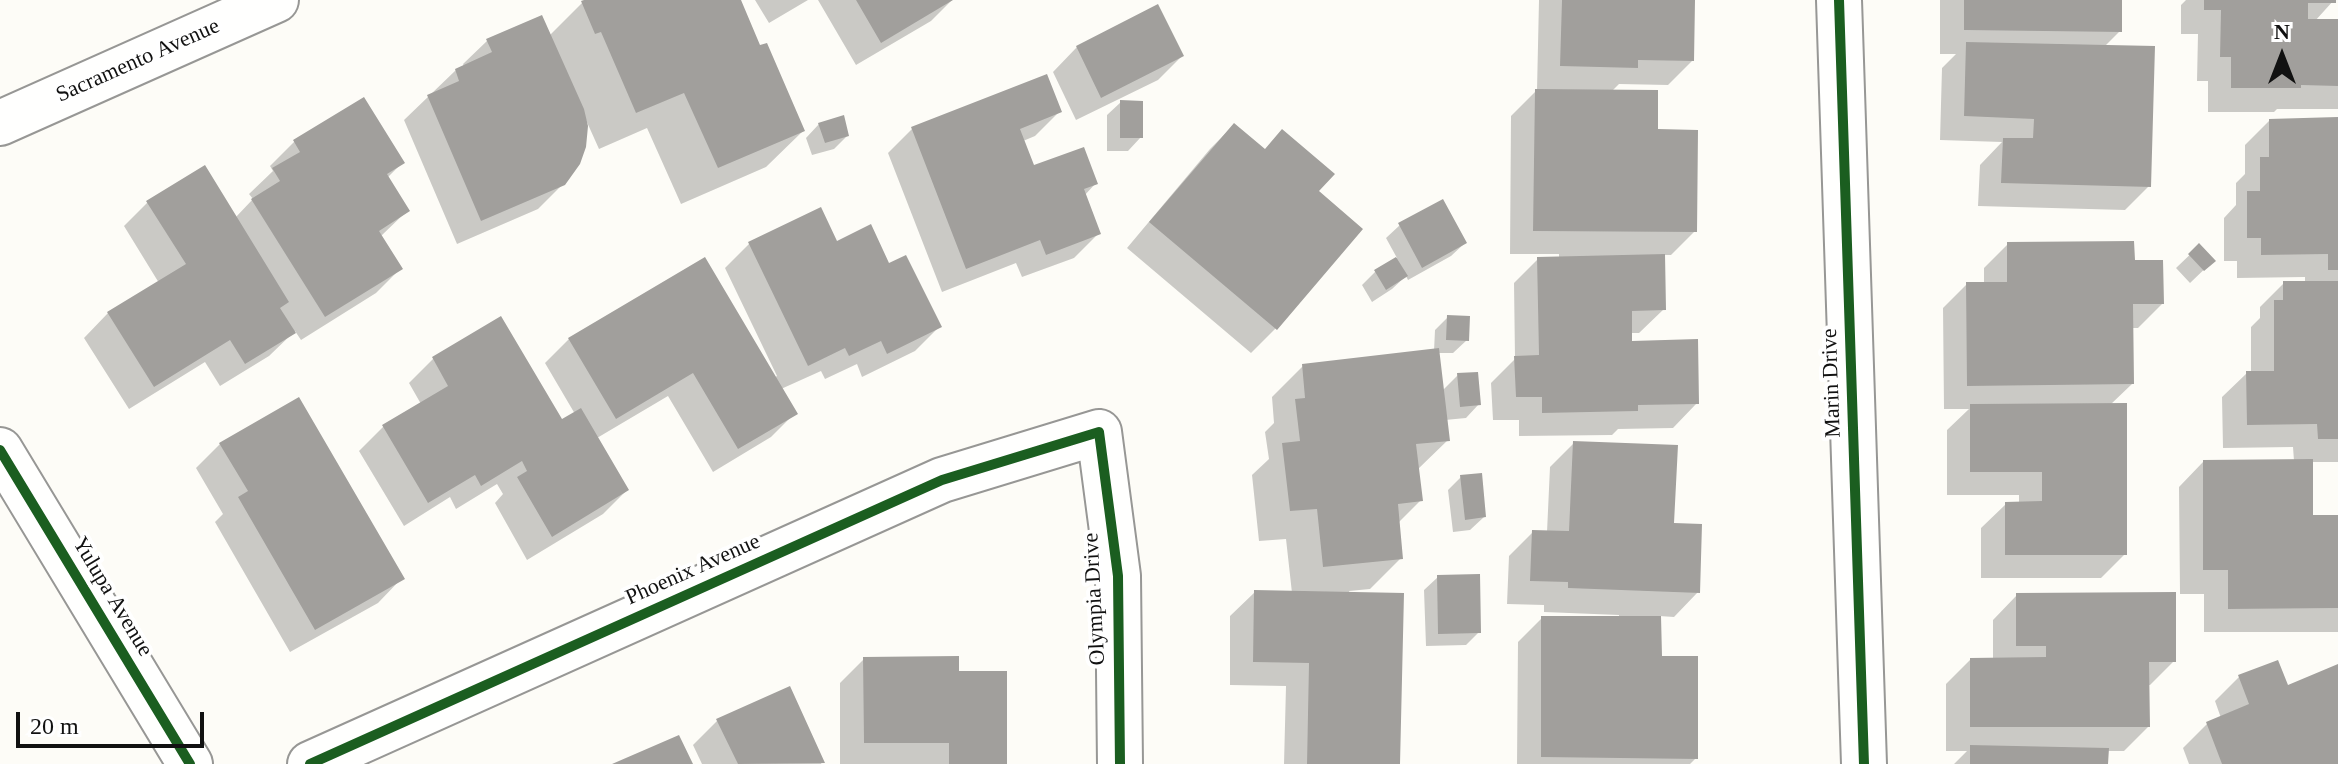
<!DOCTYPE html>
<style>
body{margin:0}
#map{position:relative;width:2338px;height:764px;overflow:hidden;background:#fdfcf7;font-family:"Times New Roman",serif}
canvas{display:block}
.north{position:absolute;left:2242px;top:16px;width:80px;height:80px;-webkit-text-stroke:6px #fff;paint-order:stroke;rotate:0deg;font-size:22px;font-weight:700;line-height:32px;text-align:center;color:#111}
.north::after{content:'';display:block;margin:auto;width:28px;height:36px;background:#111;clip-path:polygon(50% 0,100% 100%,50% 72%,0 100%)}
.scale{position:absolute;left:16px;top:712px;width:188px;height:36px;box-sizing:border-box;border:4px solid #111;border-top:0;padding-left:10px;font-size:24px;line-height:28px;white-space:nowrap;color:#111;-webkit-text-stroke:6px #fff;paint-order:stroke}
</style>
<div id="map">
<canvas width="2338" height="764"></canvas>
<div class="north">N</div>
<div class="scale">20 m</div>
</div>
<script>
const context = document.querySelector('canvas').getContext('2d');
context.lineJoin = 'round';
function paint(path, color) { context.fillStyle = color; context.fill(path, 'evenodd'); }
function trace(path, color, width, dash) { context.strokeStyle = color; context.lineWidth = width; context.lineCap = dash ? 'butt' : 'round'; context.setLineDash(dash || []); context.stroke(path); }
function label(font, color, halo, rows, align = 'center') {
  context.font = font + ' "Times New Roman",serif'; context.lineWidth = 8; context.setLineDash([]); context.textBaseline = 'middle'; context.strokeStyle = halo; context.fillStyle = color; for (const [text, x, y, turn = 0] of rows) {
    context.save(); context.translate(x, y); context.rotate((+turn || 0) * Math.PI / 180); context.textAlign = isNaN(turn) ? turn : align; if (halo) context.strokeText(text, 0, 0); context.fillText(text, 0, 0); context.restore();
  }
}
const shadow = new Path2D(`
 M589 0H739L759 47 803 131 766 167 681 204 647 128 599 149 586 120 563 184 538 209 457 244 404 120 456 70 464 67 463 64 488 40 549 36 582 3Z
 M755 0H808L769 23Z
 M818 0H952L931 21 856 65Z
 M1539 0H1693L1692 61 1668 85 1619 84 1611 92 1656 131 1695 231 1671 255H1663L1664 309 1639 333H1630V343L1697 403 1673 428 1618 429 1612 435 1519 436V420H1493L1491 383 1515 359 1514 283 1538 259 1559 258V254H1510L1511 116 1537 90Z
 M1940 0H2120V31L2104 47 2149 186 2125 210 1978 206 1980 165 2002 142 1940 140 1942 68 1956 54H1940Z
 M2186 0H2334L2315 21H2338V109H2277L2274 112H2208V81H2197L2198 34H2181V5Z
 M1077 47 1182 56 1158 80 1076 120 1053 72Z
 M363 99 402 163 387 178 407 211 381 236 400 269 376 293 301 340 295 331 269 356 220 386 205 362 129 409 84 338 108 313 159 283 124 226 148 202 235 218 253 199 249 194 273 171 270 166 294 142Z
 M1121 102 1141 137 1128 151H1107V115Z
 M1059 112 1035 136 1023 141 1033 168 1096 183 1084 196 1099 233 1074 258 1022 277 1016 263 942 292 888 153 912 129Z
 M2270 120 2338 153V462H2311V517H2338V632H2204V594H2180L2179 487 2203 462 2294 461 2293 447 2223 448 2222 397 2247 373H2251V327L2260 318V307L2284 283H2305V277L2237 278V261H2224V218L2236 205V183L2245 174V145Z
 M819 124 847 136 834 149 812 155 806 138Z
 M1234 125 1360 229 1275 329 1251 353 1127 248 1210 149Z
 M1400 225 1465 243 1451 256 1408 280 1406 276 1392 289 1372 302 1362 285 1375 272 1397 258 1386 238Z
 M749 244H836L888 266 939 327 915 351 862 377 857 364 825 379 821 371 781 389 795 413 771 437 713 472 668 396 597 438 627 490 603 514 527 560 495 503 503 494 497 484 456 509 450 497 404 526 359 451 383 427 421 404 409 383 433 359 500 319 562 421 575 414 545 363 569 339 774 378 777 376 725 268Z
 M2008 244 2133 262 2162 304 2138 328H2131L2132 384 2110 405 2125 554 2101 578H1981V528L2006 504 2019 503V495H1947V430L1969 409H1944L1943 308 1967 284H1984V268Z
 M2199 246 2213 261 2190 283 2176 268Z
 M1448 317 1467 340 1453 353H1438L1442 391 1458 375 1479 404 1466 418 1445 420 1448 440 1417 470 1421 500 1398 523 1401 558 1370 589 1349 591 1398 764H1284L1286 686 1230 685V616L1255 592 1292 593 1286 539 1259 541 1252 475 1269 459 1265 432 1274 423 1272 397 1303 366 1434 351 1435 330Z
 M1574 443 1672 525 1698 592 1674 617 1659 616 1660 658 1696 758 1690 764H1517L1518 642 1542 618H1619V615L1544 612V605L1507 604 1509 556 1533 532H1547L1550 467Z
 M220 444 402 578 378 603 290 652 215 522 223 514 196 468Z
 M1461 477 1484 517 1470 530 1453 532 1448 490Z
 M1438 577 1479 632 1466 645 1426 646 1424 590Z
 M2017 595 2174 661 2150 685H2148V727L2124 751H2106V764H1954L1967 751H1946V684L1970 660 1993 659V620Z
 M864 659 957 673 1005 764H840V683Z
 M2277 662 2286 687 2338 666V764H2189L2183 748 2207 724 2221 718 2215 701 2239 677Z
 M717 721 822 762 821 764H702L693 745Z`);
const building = new Path2D(`
 M584 0H741L760 45 767 43 805 131 718 168 684 93 636 113 601 32 595 34 581 1Z
 M856 0H953L881 43Z
 M1562 0H1695L1694 61 1638 60V68L1560 66Z
 M1964 0H2122V32L1964 30Z
 M2204 0H2336V3H2308V19H2338V86L2301 85V88H2231V57H2220L2221 10H2204Z
 M1158 4 1184 56 1101 98 1076 46Z
 M542 15 584 109 588 126 586 147 580 164 565 185 481 221 427 95 459 81 455 69 492 52 486 39Z
 M1966 42 2155 46 2151 187 2001 183 2003 138H2033L2034 119 1964 116Z
 M1047 74 1062 112 1020 129 1034 165 1084 147 1098 184 1084 189 1101 234 1046 255 1040 240 966 269 911 127Z
 M1535 89 1658 90V129L1698 130 1697 232 1533 231Z
 M364 97 405 163 387 174 410 211 379 231 403 269 325 317 251 199 280 181 272 168 300 152 293 140Z
 M1120 100 1143 101V138H1120Z
 M844 115 849 136 825 143 818 123Z
 M2338 117V270H2328V254L2261 255V238H2247V191H2260V157H2269V119Z
 M1234 123 1265 149 1282 129 1335 174 1319 191 1363 229 1277 330 1149 222Z
 M205 165 289 302 280 308 296 333 245 364 230 340 154 387 107 312 186 264 146 201Z
 M1443 199 1467 243 1422 268 1398 223Z
 M821 207 837 241 871 224 889 263 906 255 942 327 887 354 881 341 849 356 845 348 808 366 748 242Z
 M2134 241 2135 260H2163L2164 304H2133L2134 384 1967 386 1966 282H2007V242Z
 M2199 243 2216 261 2204 271 2188 254Z
 M1665 254 1666 310 1632 311V341L1698 339 1699 404 1638 405V411L1542 413V397H1516L1514 356 1539 355 1537 257Z
 M705 257 798 414 738 449 693 373 616 419 568 338Z
 M1396 257 1408 276 1386 290 1374 270Z
 M2283 281H2338V439H2318L2317 424 2247 425 2246 371H2274V300H2283Z
 M1447 315 1470 316 1469 341 1446 340Z
 M501 316 562 419 581 408 629 490 552 537 517 477 527 471 522 461 481 486 475 475 428 503 382 425 448 386 432 357Z
 M1439 348 1450 441 1416 444 1423 501 1398 504 1403 559 1323 567 1317 509 1290 511 1282 443 1300 441 1295 399 1305 398 1302 364Z
 M1478 372 1481 405 1460 407 1457 373Z
 M299 397 405 579 315 630 238 497 248 491 219 443Z
 M2127 403V555H2005V502L2042 501V472H1970V404Z
 M1573 441 1678 445 1674 523 1702 524 1700 593 1568 588V582L1530 581 1532 530 1569 531Z
 M2313 459V515H2338V608L2228 609V570H2203V460Z
 M1482 473 1486 517 1465 520 1460 475Z
 M1480 574 1481 633 1438 634 1437 575Z
 M1254 590 1404 593 1400 764H1307L1309 663 1253 662Z
 M2176 592V662H2149L2150 727H1970V658L2046 657V646H2016V593Z
 M1541 616H1661L1662 656H1698V759L1541 757Z
 M959 656V671H1007V764H949V743H864L863 657Z
 M2278 660 2288 685 2338 664V764H2222L2206 722 2249 704 2238 675Z
 M790 686 825 763 738 764 716 719Z
 M679 735 693 764H612Z
 M1970 745 2109 748 2108 764H1970Z`);
const minor = new Path2D(`
 M1839 0 1864 764
 M0 123 276 0
 M310 764 942 480 1099 432 1118 576 1120 764`);
const tertiary = new Path2D(`
 M0 450 190 764`);
const cycleway = new Path2D(`
 M1839 0 1864 764
 M0 450 190 764
 M310 764 942 480 1099 432 1118 576 1120 764`);
const streetNames = [
 ["Sacramento Avenue",138,61,-24],
 ["Marin Drive",1832,383,-92],
 ["Phoenix Avenue",693,570,-24],
 ["Yulupa Avenue",112,597,59],
 ["Olympia Drive",1095,599,-93]
];
paint(shadow, '#0003');
paint(building, '#a19f9c');
trace(minor, '#979795', 48);
trace(tertiary, '#979795', 48);
trace(minor, '#fffffe', 44);
trace(tertiary, '#fffffe', 44);
trace(cycleway, '#1b5e20', 10);
label('22px', '#111', '#fff', streetNames);
</script>
